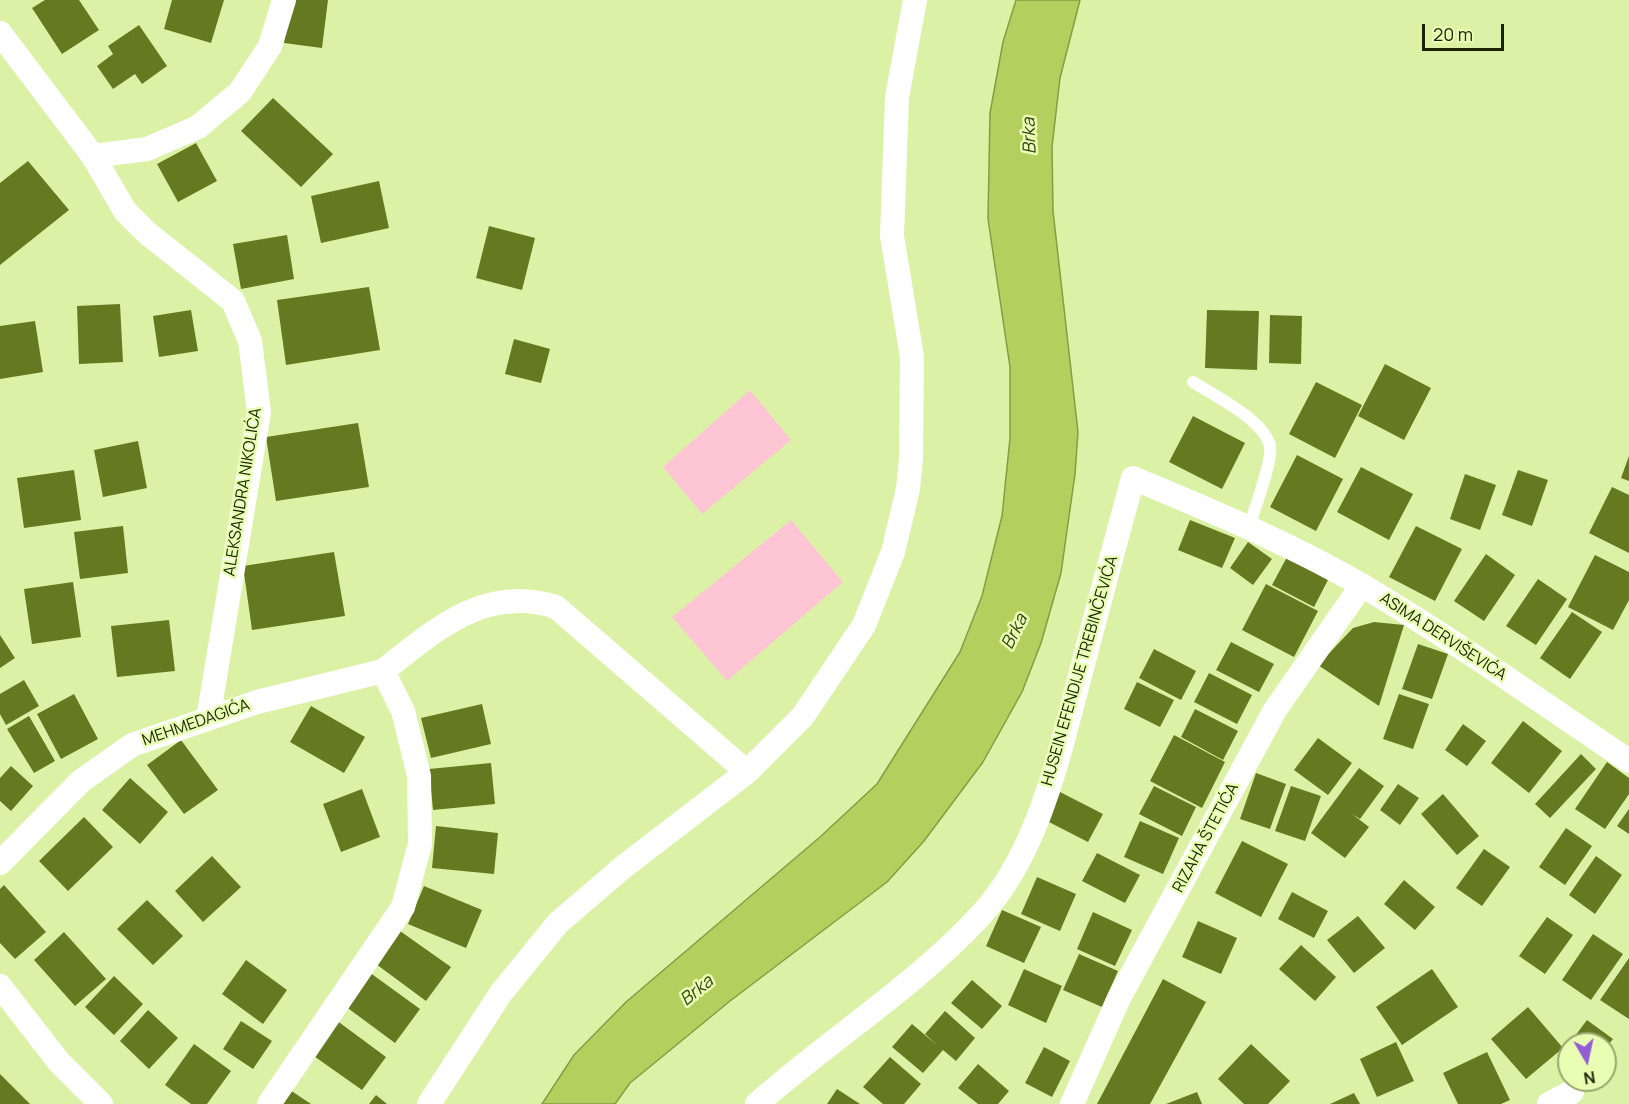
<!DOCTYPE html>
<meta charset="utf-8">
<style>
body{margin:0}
#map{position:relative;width:1629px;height:1104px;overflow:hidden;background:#dbf1a6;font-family:Manrope,sans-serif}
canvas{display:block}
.north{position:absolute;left:1557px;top:1032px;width:60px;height:60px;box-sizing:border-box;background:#e8ffb3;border:2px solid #96a76d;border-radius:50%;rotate:171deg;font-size:16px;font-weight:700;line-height:24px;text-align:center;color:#1b2305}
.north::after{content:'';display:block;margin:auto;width:21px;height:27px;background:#935dd6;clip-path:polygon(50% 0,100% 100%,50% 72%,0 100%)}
.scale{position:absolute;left:1422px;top:24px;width:82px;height:27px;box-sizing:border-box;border:3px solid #1b2305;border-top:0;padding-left:8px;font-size:18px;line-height:21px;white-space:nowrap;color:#1b2305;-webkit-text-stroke:4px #e8ffb3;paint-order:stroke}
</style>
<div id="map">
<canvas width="1629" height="1104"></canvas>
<div class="north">N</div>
<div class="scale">20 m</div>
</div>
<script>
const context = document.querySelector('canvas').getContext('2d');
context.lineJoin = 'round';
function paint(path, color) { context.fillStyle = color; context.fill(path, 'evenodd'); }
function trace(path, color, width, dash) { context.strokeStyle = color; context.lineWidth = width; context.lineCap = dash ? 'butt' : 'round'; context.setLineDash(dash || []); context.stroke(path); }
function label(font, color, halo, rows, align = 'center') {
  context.font = font + ' Manrope,sans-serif'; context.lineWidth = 5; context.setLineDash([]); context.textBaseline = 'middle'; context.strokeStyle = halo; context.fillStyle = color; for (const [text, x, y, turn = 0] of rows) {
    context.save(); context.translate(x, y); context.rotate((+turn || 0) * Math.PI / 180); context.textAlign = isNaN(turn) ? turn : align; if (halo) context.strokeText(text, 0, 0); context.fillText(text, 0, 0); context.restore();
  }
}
const green = new Path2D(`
 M750 390 791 440 702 514 663 467Z
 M791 520 843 582 727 681 672 617Z`);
const water = new Path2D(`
 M1016 0H1080L1060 78 1052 147 1053 211 1078 432 1075 474 1061 573 1041 643 1022 692 983 762 924 841 887 882 730 1001 630 1083 615 1104H542L574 1055 626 1002 820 837 877 784 960 652 982 596 1002 516 1010 438V367L988 219 990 113 1003 42Z`);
const building = new Path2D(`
 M45 0H79L99 30 62 54 32 8Z
 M172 0H224L211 43 164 29Z
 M290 0H328L322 48 284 43Z
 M139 25 167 66 142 84 135 74 113 89 97 66 113 54 108 46Z
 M273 98 333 154 301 187 241 131Z
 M196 143 217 181 178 202 157 164Z
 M28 161 69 210 0 265V183Z
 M379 181 389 228 321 243 311 196Z
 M489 226 535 238 522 290 476 278Z
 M287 235 294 279 241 289 233 244Z
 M369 287 380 350 286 365 277 300Z
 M120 304 123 362 79 364 77 306Z
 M191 310 198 351 159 357 153 316Z
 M1207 310 1259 311 1257 370 1205 368Z
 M1270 315 1302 316 1301 364 1269 363Z
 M35 321 43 372 0 379V326Z
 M514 339 550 349 541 383 505 374Z
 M1385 364 1431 388 1404 440 1358 416Z
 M1316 382 1362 405 1335 458 1289 434Z
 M1193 416 1245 443 1222 489 1169 462Z
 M358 423 369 487 276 501 266 437Z
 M138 441 147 488 103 497 94 450Z
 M1297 455 1343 479 1316 531 1270 507Z
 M1629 456V481L1621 478Z
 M1361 467 1413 494 1389 540 1337 512Z
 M74 470 81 520 24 528 17 478Z
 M1518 470 1548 480 1532 526 1502 515Z
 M1465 474 1496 485 1480 530 1450 519Z
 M1612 487 1629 495V553L1589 533Z
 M1190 520 1235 538 1222 568 1178 550Z
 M123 526 128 573 80 579 74 532Z
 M1416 526 1462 549 1435 601 1389 577Z
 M1248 542 1272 559 1253 585 1230 568Z
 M334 552 345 616 252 630 243 566Z
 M1486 554 1515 575 1484 621 1454 601Z
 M1595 555 1629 572V600L1613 630 1568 607Z
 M1287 557 1329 578 1314 607 1272 585Z
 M1538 579 1567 599 1536 645 1506 626Z
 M73 582 81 637 32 644 24 589Z
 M1266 584 1318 611 1294 657 1242 630Z
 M1572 612 1602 632 1570 679 1540 658Z
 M169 620 175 671 117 677 111 626Z
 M1374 622 1404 625 1379 706 1318 665 1353 628Z
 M0 635 15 658 0 668Z
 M1231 642 1274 664 1259 692 1216 670Z
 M1418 644 1448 654 1432 699 1402 689Z
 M1154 649 1196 671 1181 700 1139 678Z
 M1209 673 1252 695 1237 724 1194 702Z
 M24 680 39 706 6 725 0 714V694Z
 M1137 682 1174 700 1160 727 1124 709Z
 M74 694 98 739 61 759 37 714Z
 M1399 694 1429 704 1413 749 1383 739Z
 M482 704 491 744 431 758 421 718Z
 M311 706 365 737 344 773 290 742Z
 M1195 709 1238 731 1223 760 1181 737Z
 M29 716 55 761 34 773 7 729Z
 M1523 721 1562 751 1529 793 1491 763Z
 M1463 724 1486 741 1467 766 1445 750Z
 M1174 735 1225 762 1202 808 1150 781Z
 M1318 738 1352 763 1328 795 1294 770Z
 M181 740 218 790 184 814 147 765Z
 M1581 754 1596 769 1550 818 1535 804Z
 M1607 762 1629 778V794L1605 829 1575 809Z
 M491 763 495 804 433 810 429 769Z
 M11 766 33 786 11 811 0 801V778Z
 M1359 768 1384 786 1360 819 1352 814 1369 827 1345 858 1311 833Z
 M1256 773 1286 784 1270 829 1240 819Z
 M130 778 168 812 140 844 102 810Z
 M1398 784 1419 798 1400 825 1380 810Z
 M1154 786 1196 807 1182 836 1139 814Z
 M1291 786 1321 796 1305 841 1275 831Z
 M362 789 380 837 341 852 323 804Z
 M1060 792 1103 814 1088 842 1045 820Z
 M1443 794 1479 836 1457 855 1421 814Z
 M1629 809V834L1617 826Z
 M84 817 113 847 68 891 39 861Z
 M1140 821 1179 838 1163 874 1124 857Z
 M436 826 498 833 494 874 432 868Z
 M1566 828 1592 846 1565 885 1539 867Z
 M1242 841 1288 864 1261 917 1215 893Z
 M1484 849 1510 867 1482 906 1456 888Z
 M1097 853 1140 875 1125 903 1082 881Z
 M212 856 241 887 203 922 175 891Z
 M1596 856 1622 875 1595 914 1569 895Z
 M1037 877 1076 894 1060 931 1021 914Z
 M1404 880 1435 907 1415 930 1384 904Z
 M4 885 46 932 15 959 0 943V889Z
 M424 886 482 910 466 948 408 924Z
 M1292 892 1328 911 1314 938 1278 919Z
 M147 900 183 936 153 965 117 929Z
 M1002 910 1041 927 1024 963 986 946Z
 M1093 912 1132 930 1115 966 1077 949Z
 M1358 916 1385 948 1354 973 1327 940Z
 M1547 917 1573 935 1545 974 1519 956Z
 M1198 921 1237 938 1221 974 1182 957Z
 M400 931 451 967 426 1001 376 964Z
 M64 932 106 979 75 1006 34 960Z
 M1593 934 1623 954 1591 1000 1562 980Z
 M1301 945 1336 977 1315 1001 1279 969Z
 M1079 954 1118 971 1102 1007 1063 990Z
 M1629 958V1019L1600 1000Z
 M246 960 287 990 263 1024 222 994Z
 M1024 969 1062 986 1046 1023 1008 1005Z
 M1432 969 1458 1007 1402 1045 1376 1007Z
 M369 972 420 1009 395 1043 345 1006Z
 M114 976 143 1004 114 1035 85 1007Z
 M1163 979 1206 1002 1150 1104H1097Z
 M972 980 1002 1006 982 1029 951 1003Z
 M1528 1007 1563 1048 1526 1079 1491 1039Z
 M148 1010 178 1038 149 1069 120 1041Z
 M945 1011 975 1038 956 1061 943 1050 923 1073 892 1047 912 1024 938 1046 925 1034Z
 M336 1020 386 1057 362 1090 311 1054Z
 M1587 1020 1613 1039 1605 1049V1044H1569Z
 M241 1021 272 1041 253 1069 223 1049Z
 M1396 1042 1414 1081 1377 1097 1360 1059Z
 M194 1044 231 1071 207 1104H191L165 1085Z
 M1251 1044 1290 1081 1268 1104H1244L1218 1079Z
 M1569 1045V1066L1559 1059Z
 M1044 1047 1070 1061 1052 1097 1025 1083Z
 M1487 1052 1510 1100 1501 1104H1458L1443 1073Z
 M890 1057 921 1084 904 1104H883L863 1087Z
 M978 1064 1009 1091 998 1104H978L958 1088Z
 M0 1074 30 1104H0Z
 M287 1088 311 1104H276Z
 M837 1089 860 1104H827Z
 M1197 1092 1202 1104H1166Z
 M1354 1093 1360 1104H1330Z
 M376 1095 387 1104H369Z`);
const lane = new Path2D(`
 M1193 382C1215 396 1264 420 1270 446 1273 460 1254 511 1249 527`);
const street = new Path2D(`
 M0 33 93 156 125 211 147 233 233 301 250 341 259 412 208 719
 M93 156 147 149 198 127 240 92 270 46 284 0
 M383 671C435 630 485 584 556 607L747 772
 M0 863 81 781 132 745 257 702 383 671 403 711 419 776 420 844 403 907 269 1104
 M0 986 59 1062 101 1104
 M429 1104 501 993 558 923 622 868 747 772 803 716 864 625 893 552 908 489 911 458 912 357 892 236 897 97 915 0
 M757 1104C829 1040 913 988 979 917 1039 854 1059 753 1081 672 1098 607 1115 543 1133 478 1211 511 1290 543 1363 586 1454 640 1541 702 1629 761
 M1072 1104 1119 998 1275 710 1362 585
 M1549 1104 1572 1092`);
const streetNames = [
 ["ALEKSANDRA NIKOLIĆA",243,492,-81],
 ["ASIMA DERVIŠEVIĆA",1443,637,33],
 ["HUSEIN EFENDIJE TREBINČEVIĆA",1080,671,-74],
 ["MEHMEDAGIĆA",196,723,-19],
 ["RIZAHA ŠTETIĆA",1206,838,-62]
];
const waterNames = [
 ["Brka",1030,136,-92],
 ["Brka",1015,632,-64],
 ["Brka",697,991,-39]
];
paint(green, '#fec5d4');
paint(water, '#b3d05e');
trace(water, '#859c43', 1.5);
paint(building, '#657920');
trace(lane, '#fff', 12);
trace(street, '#fff', 24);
label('16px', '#1b2305', '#e8ffb3', streetNames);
label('italic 18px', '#394416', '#e8ffb3', waterNames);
</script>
